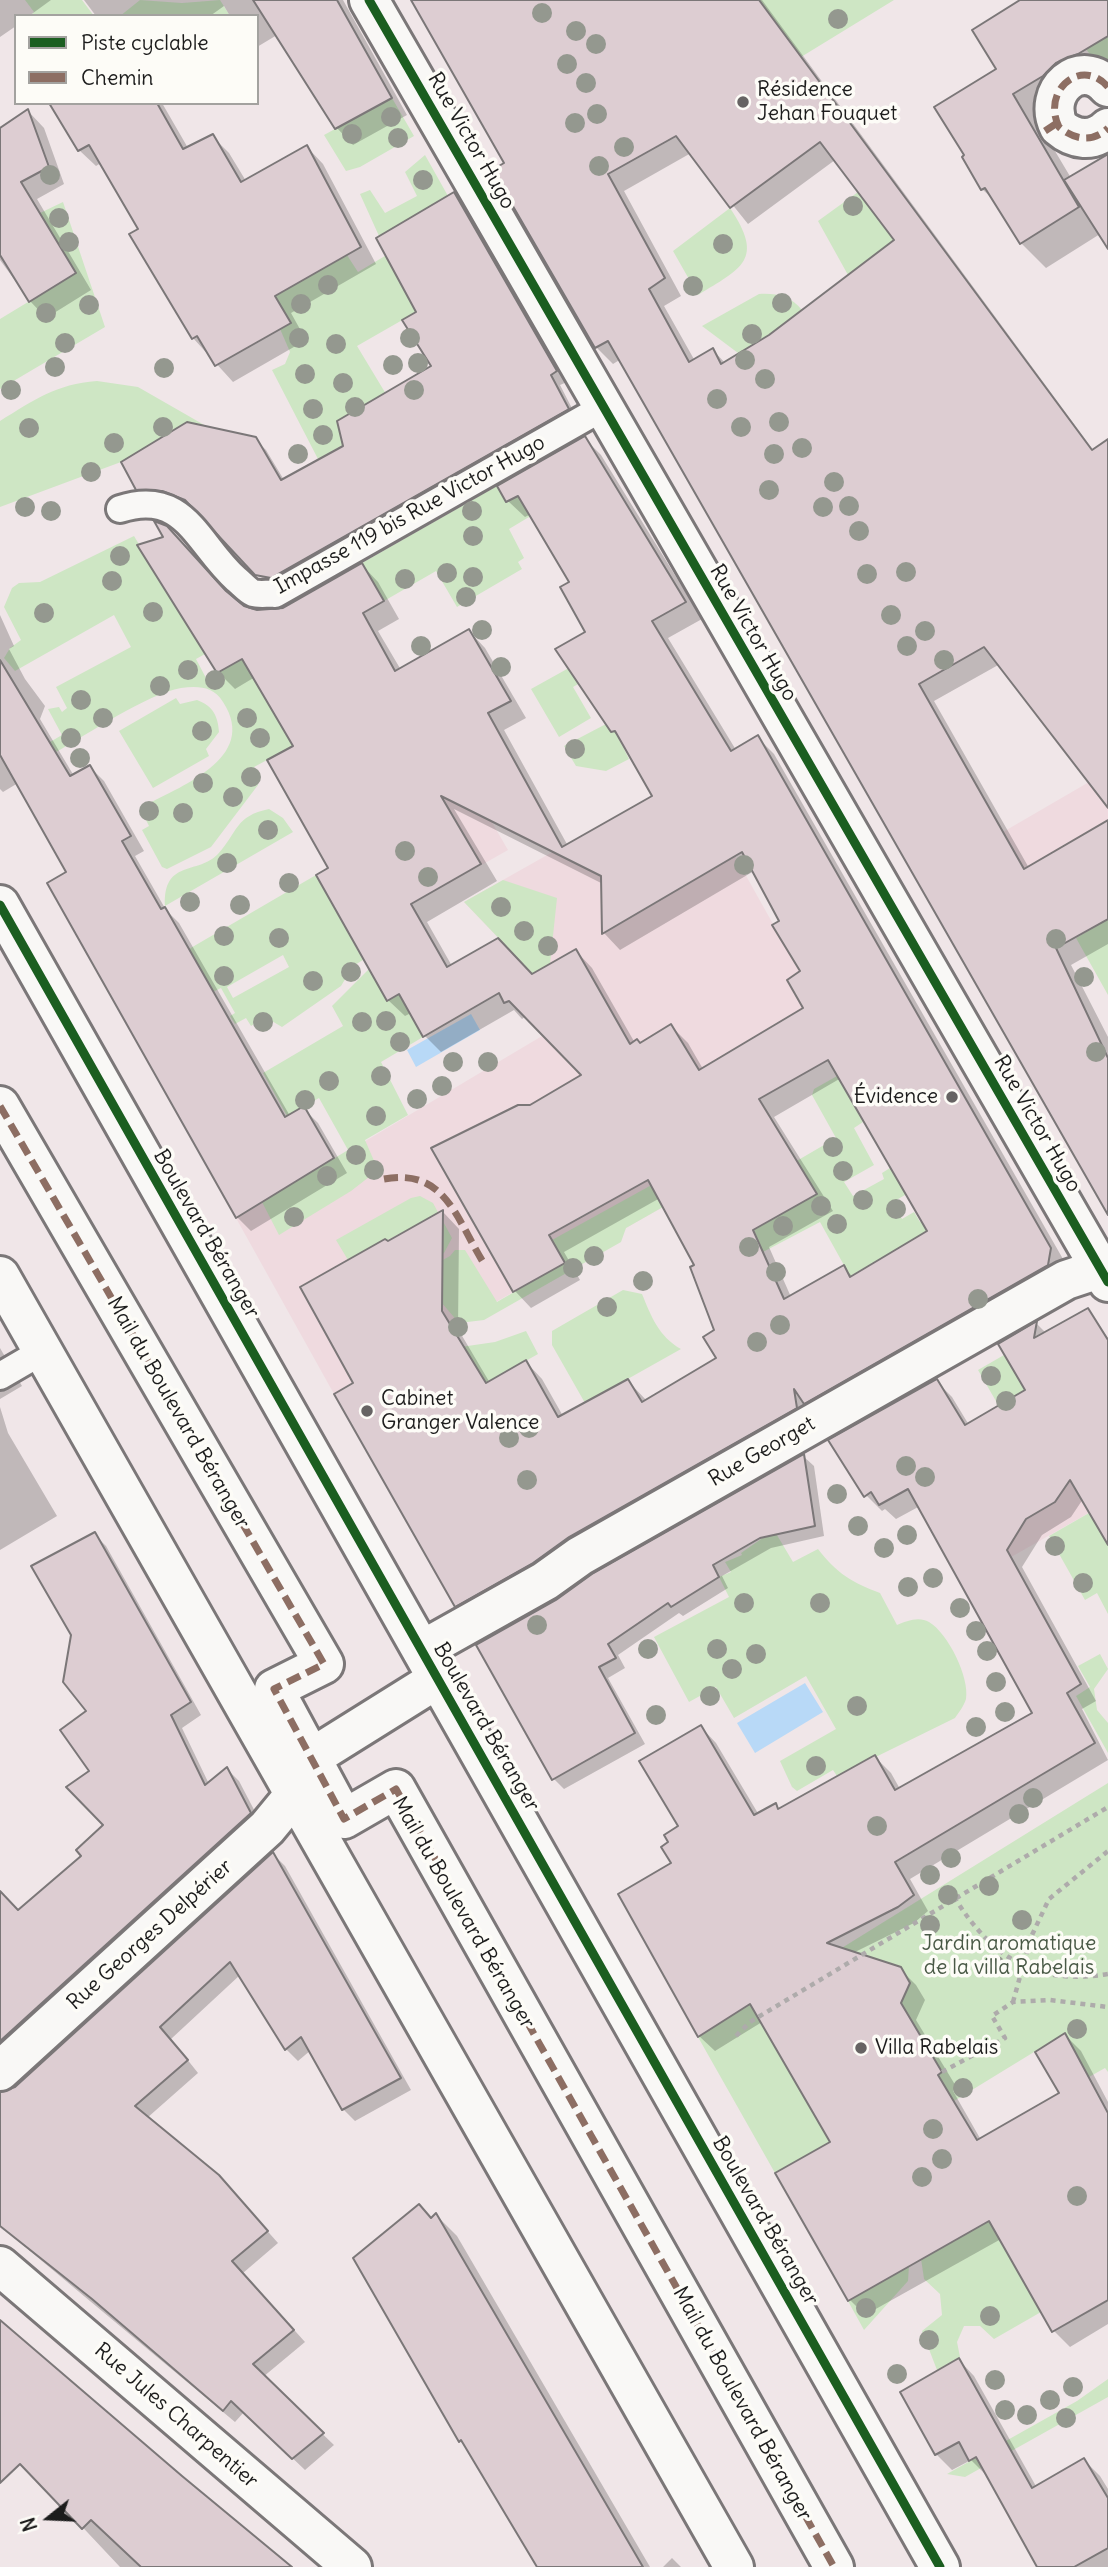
<!DOCTYPE html>
<meta charset="utf-8">
<style>
body{margin:0}
#map{position:relative;width:1108px;height:2567px;overflow:hidden;background:#f0e6e8;font-family:Delius,sans-serif}
canvas{display:block}
.legend{position:absolute;left:14px;top:14px;width:245px;height:91px;box-sizing:border-box;background:#fdfcf7;border:2px solid #a3a29f;margin:0;padding:9px 12px;list-style:none;font-size:21px;color:#1c1c1c}
.legend li{display:flex;align-items:center;gap:14px;height:35px}
.legend b{width:35px;border:2px solid #a3a29f}
.north{position:absolute;left:14px;top:2483px;width:70px;height:70px;-webkit-text-stroke:5px #fdfcf7;paint-order:stroke;rotate:252deg;font-size:19px;font-weight:700;line-height:28px;text-align:center;color:#1c1c1c}
.north::after{content:'';display:block;margin:auto;width:24px;height:32px;background:#1c1c1c;clip-path:polygon(50% 0,100% 100%,50% 72%,0 100%)}
</style>
<div id="map">
<canvas width="1108" height="2567"></canvas>
<ul class="legend">
<li><b style="height:9px;background:#1b5e20"></b>Piste cyclable</li>
<li><b style="height:9px;background:#8d6e63"></b>Chemin</li>
</ul>
<div class="north">N</div>
</div>
<script>
const context = document.querySelector('canvas').getContext('2d');
context.lineJoin = 'round';
function paint(path, color) { context.fillStyle = color; context.fill(path, 'evenodd'); }
function trace(path, color, width, dash) { context.strokeStyle = color; context.lineWidth = width; context.lineCap = dash ? 'butt' : 'round'; context.setLineDash(dash || []); context.stroke(path); }
function label(font, color, halo, rows, align = 'center') {
  context.font = font + ' Delius,sans-serif'; context.lineWidth = 7; context.setLineDash([]); context.textBaseline = 'middle'; context.strokeStyle = halo; context.fillStyle = color; for (const [text, x, y, turn = 0] of rows) {
    context.save(); context.translate(x, y); context.rotate((+turn || 0) * Math.PI / 180); context.textAlign = isNaN(turn) ? turn : align; if (halo) context.strokeText(text, 0, 0); context.fillText(text, 0, 0); context.restore();
  }
}
const built = new Path2D(`
 M392 766 490 819 508 850 448 884 396 830Z
 M1108 771V887L1092 875 955 949 917 882Z
 M664 789 735 856 773 924 841 884 914 1010 726 1118 663 1207 334 1394 236 1218 574 1017 464 902Z
 M1108 1438V1502L962 1585 976 1450Z`);
const green = new Path2D(`
 M25 0H82L94 16H30L34 12Z
 M140 0 182 3 220 0 230 16H120Z
 M759 0H894L801 57Z
 M1108 36V61C1097 65 1092 57 1086 49Z
 M392 98 414 136 360 167 346 171 324 135Z
 M425 155 448 196 379 236 360 194 370 190 385 213 417 196 405 172Z
 M858 192 874 213 902 193 921 219 848 275 818 221Z
 M63 202 105 327 0 389V319L76 273 40 213Z
 M730 208C765 260 742 268 698 295L673 251Z
 M395 250 439 299 357 346 386 394 343 445 318 459 272 370 285 364 290 352 280 329 291 323 275 296 347 255 358 272Z
 M759 294C776 293 791 296 802 310L871 499 695 379 738 353 702 326Z
 M97 381 138 387 206 426 187 422 121 462 0 507V421C34 400 56 384 97 381Z
 M497 486 522 493 534 514 509 529 524 558 518 562 522 569 457 607 436 571 384 601 362 563Z
 M134 536 205 654 196 659 206 678 243 659 293 746 254 767 258 785 211 847 167 869 162 867 142 830 149 826 140 808C178 787 260 759 223 702 213 686 198 686 181 688 147 694 88 734 56 752L50 742 62 735 48 709 59 707 62 712 67 708 56 687 131 647 114 615 15 671 4 658 10 648 21 640 4 607 12 588 19 583 40 582Z
 M576 664 585 680 573 687 591 718 559 737 531 689Z
 M176 698 180 704 197 700C213 706 218 716 219 732L206 749 209 756 153 788 119 731Z
 M606 724 611 732 615 731 629 759 606 771 576 766 564 746Z
 M269 809 283 818 293 832 165 906C163 859 198 875 218 854 238 832 235 816 269 809Z
 M316 875 363 960 353 966 341 986 282 1027 265 1017 251 1026 246 1018 235 1024 230 1016 235 1013 221 988 213 992 189 949ZM283 955 289 967 233 998 227 987Z
 M503 880 557 898 550 964 533 974 464 902Z
 M1108 919V995L1076 938Z
 M369 969 387 1001 399 994 423 1037 381 1062 408 1115 365 1140 378 1170 351 1191 279 1235 262 1202 348 1150 319 1098 287 1116 263 1073 343 1026 332 1006Z
 M837 1076 863 1122 854 1128 874 1165 844 1182 853 1196 884 1179 882 1173 890 1168 895 1175 934 1178 893 1202 902 1219 914 1212 920 1222 945 1208 951 1218 850 1276 820 1222 763 1252 754 1230 806 1200 788 1166 836 1138 812 1095 814 1089Z
 M666 1177 663 1207 626 1228 621 1242 484 1320 459 1323 441 1302 443 1289 430 1267 450 1256 455 1250H465L497 1302 564 1263 552 1240Z
 M420 1196 433 1203 452 1238 444 1253 438 1256 413 1227 348 1260 336 1240 411 1198Z
 M623 1290 642 1294C651 1316 659 1337 681 1349L585 1403 552 1345V1331Z
 M526 1331 538 1354 471 1392 447 1349 495 1342Z
 M1004 1355 1064 1381 1004 1415 978 1370Z
 M1089 1513 1108 1545V1614L1097 1593 1085 1600 1049 1536Z
 M774 1530 793 1562 818 1549C836 1573 853 1583 880 1593L897 1625C906 1621 919 1616 929 1622 948 1633 970 1678 966 1699 964 1706 959 1712 955 1718L837 1776 833 1770 797 1791 792 1787 780 1761 836 1729 806 1676 734 1718 716 1687 689 1702 654 1637 729 1597 719 1577 731 1572 725 1562 742 1555 741 1553Z
 M1100 1654 1108 1669 1094 1689 1097 1710 1108 1723V1753L1076 1696 1090 1687 1078 1666Z
 M1108 1783V2072L1105 2068 1089 2077 1065 2033 954 2101 775 2173 698 2037Z
 M989 2221 1041 2312 994 2339 980 2326H964L957 2342 960 2357 937 2370 922 2331 942 2315 940 2294 924 2279 921 2259Z
 M909 2266 908 2281 864 2330 848 2301Z
 M1108 2379V2397L965 2477 947 2474 1077 2401Z`);
const water = new Path2D(`
 M471 1014 480 1030 416 1067 407 1050Z
 M805 1683 823 1712 755 1753 737 1723Z`);
const shadow = new Path2D(`
 M0 0H51L29 16H16V26L0 37Z
 M84 0H343L407 115 353 145 337 128 277 35 257 47V16H230L224 6 210 16H96Z
 M413 0H762L1094 451 1108 441V798L1000 664 934 701 1029 868 1108 822V944L1071 965 1108 1037V1212L621 359 613 364 596 347 495 171 507 163ZM691 153 748 224 835 160 897 240 770 337 725 363 713 350 695 361 664 306 681 296 624 191Z
 M1024 0H1108V75L1036 119 1071 178 1108 155V245L1100 234 1046 268 1021 243 996 202 982 189 998 70Z
 M51 103H162L188 148 212 136 229 153 246 181 307 147 323 164 376 264 291 313 306 340 233 382 193 338 140 230 101 163 96 166 79 150Z
 M28 111 44 128 64 184 37 199 91 290 46 318 30 301 0 260V130Z
 M454 194 465 205 567 382 560 385 578 420 271 588 208 519 178 501 149 499 138 489 255 439 266 450 284 480 345 446 433 367 418 313Z
 M584 438 601 455 702 619 668 638 736 750 757 737 774 754 1067 1266 473 1622 456 1606 355 1384 387 1243 443 1212 459 1229 458 1329 490 1383 526 1362 542 1379 563 1416 628 1381 647 1401 718 1359 716 1331 696 1265 660 1198 564 1252 580 1280 531 1308 515 1291 433 1148 531 1106 584 1076 526 1016 522 1019 514 1010 441 1052 425 1036 411 1013 405 1016 388 1000 331 869 296 746 255 677 235 689 218 672 176 536 238 604 254 611 283 609 362 565 378 582 399 619 378 631 401 670 469 631 485 648 526 718 504 730 568 846 654 796 623 741 613 731 588 633 571 583 531 514 525 517 508 501ZM454 809 603 884 604 933 620 950 754 871 803 972 805 1009 703 1069 688 1043 671 1026 640 1045 635 1043 592 968 576 951 532 976 452 966 427 922 497 881ZM841 1078 929 1232 853 1277 844 1268 791 1297 769 1247 833 1211 774 1117Z
 M0 615 14 646 9 649 25 679 45 706 40 719 74 776 90 767 104 781 144 851 135 856 166 910 179 923 290 1116 303 1108 318 1123 347 1173 251 1231 237 1217 69 873 18 783 3 792 0 789Z
 M1086 1311 1108 1338V1542L1083 1499 1071 1517 1042 1535 1022 1567 1096 1701 1082 1709 1108 1760 910 1879 928 1911 914 1923 853 1953 900 1969 916 1985 925 2000 916 2020 957 2088 953 2091 981 2140 1061 2094 1065 2035 1081 2051 1108 2102V2324L1070 2347 1054 2331 1001 2239 865 2315 849 2299 832 2143 762 2022 715 2051 699 2036 670 1843 681 1827 701 1727 716 1743 759 1815 775 1805 780 1810 875 1757 891 1773 900 1789 1034 1713 920 1506 896 1519 885 1509 882 1511 866 1495 936 1381 952 1397 969 1425 1028 1391 1000 1344 1037 1324 1046 1333Z
 M0 1348 22 1386 0 1399Z
 M0 1407 8 1433 57 1516 0 1550Z
 M803 1456 814 1466 824 1536 771 1548 722 1576 728 1588 683 1616 679 1613 618 1655 625 1668 608 1678 645 1744 564 1789 553 1778 557 1601Z
 M94 1534 106 1546 201 1715 182 1728 209 1784 227 1769 239 1781 262 1825 0 2064V1937L84 1856 106 1825 92 1771 88 1712Z
 M273 1854 285 1866 411 2090 355 2121 343 2109 311 2050 298 2061 286 2049 240 1975 171 2039 198 2073 147 2118 231 2190 278 2243 243 2273 305 2342 263 2377 334 2445 305 2470 244 2412 235 2422 0 2226V2094L16 2089Z
 M419 2206 432 2219 436 2215 457 2236 650 2567H539L468 2449 460 2441 355 2258Z
 M0 2322 290 2567H120L9 2449 0 2425Z
 M959 2360 974 2376 1037 2488 1084 2460 1100 2476 1108 2489V2567H1039L987 2476 971 2460 952 2470 936 2454Z
 M672 2558 681 2567H663Z`);
const building = new Path2D(`
 M253 0H337L392 98 335 129Z
 M411 0H759L1092 450 1108 439V808L984 647 919 684 1024 869 1108 820V919L1056 948 1108 1058V1215L608 341 595 348 492 170 504 163ZM676 136 730 208 820 142 894 240 769 335 721 364 713 348 689 362 649 289 665 278 608 174Z
 M1020 0H1108V36L1078 54 1056 63 1043 76 1013 94 1079 207 1020 244 985 188 981 190 962 157 964 155 934 107 996 69 972 30Z
 M49 103H157L183 149 213 134 241 182 307 145 361 247 275 296 291 323 215 366 197 336 192 339 129 234 138 229 89 145 78 151Z
 M28 109 49 167 21 182 76 273 29 302 0 255V128Z
 M1108 154V249L1064 180Z
 M454 192 557 371 551 375 569 409 271 578 255 575 185 500 162 491 136 490 121 462 187 422 256 437 281 480 343 446 337 421 431 366 402 320 416 312 376 238Z
 M585 436 686 602 652 621 731 751 758 735 1051 1248 1048 1265 804 1404 794 1389 797 1408 569 1537 533 1563 455 1607 334 1394 353 1383 300 1287 385 1239 388 1241 443 1210 442 1311 486 1383 526 1360 558 1417 628 1379 642 1402 716 1358 703 1337 714 1330 690 1267 694 1265 648 1180 549 1235 565 1263 513 1292 431 1148 518 1105H530L581 1075 509 1001 504 1003 499 993 423 1037 399 994 387 1001 316 875 328 868 267 760 293 746 242 659 217 673 137 545 163 537 154 521 167 526 226 591 244 606 257 610 283 608 362 563 384 601 363 613 395 671 469 629 511 701 488 713 562 847 652 796 615 731 611 732 555 649 585 632 560 587 569 582 518 496 506 502 497 486ZM441 796 601 876 602 934 742 852 779 921 772 925 800 971 787 980 803 1008 699 1070 671 1024 640 1043 637 1039 630 1044 576 949 532 974 498 938 447 967 411 904 481 864ZM828 1060 927 1231 850 1277 844 1265 784 1299 753 1230 817 1194 759 1099Z
 M0 660 70 776 90 765 131 836 122 841 161 909 165 907 285 1117 304 1106 334 1158 236 1218 47 883 66 872 0 755Z
 M1088 1308 1108 1340V1545L1070 1480 1055 1502 1026 1519 1007 1550 1081 1684 1067 1693 1095 1743 895 1862 914 1895 898 1907 827 1943 901 1967 910 1983 901 2003 942 2072 938 2075 977 2140 1059 2093 1035 2052 1065 2033 1108 2113V2300L1052 2332 989 2221 848 2301 775 2173 830 2142 750 2004 698 2037 618 1894 671 1863 661 1847 668 1842 664 1835 678 1826 639 1761 701 1725 754 1815 776 1803 778 1809 875 1755 895 1790 1032 1713 908 1489 879 1505 871 1492 864 1497 828 1440 937 1379 965 1425 1025 1390 998 1344 1037 1321 1034 1338Z
 M804 1454 815 1526 760 1538 713 1565 719 1577 671 1607 668 1603 608 1644 616 1658 599 1667 635 1733 552 1780 476 1645 556 1600 592 1574Z
 M95 1532 191 1702 171 1715 205 1785 227 1767 251 1813 0 2041V1891L18 1910 81 1856 76 1850 103 1825 66 1787 89 1771 60 1730 86 1711 63 1682 71 1635 31 1566Z
 M273 1852 401 2078 342 2110 301 2037 285 2050 230 1962 160 2027 188 2060 135 2106 219 2175 268 2231 232 2261 294 2330 253 2364 324 2433 292 2459 231 2401 223 2411 92 2299 0 2226V2092L15 2087Z
 M419 2204 431 2218 436 2213 643 2567H537L461 2440 459 2442 353 2258Z
 M0 2320 182 2476 292 2567H141L91 2520 82 2529 20 2464 0 2483Z
 M959 2358 1032 2488 1084 2458 1108 2498V2548L1074 2567H1037L976 2457 969 2461 959 2442 935 2455 900 2392Z`);
const path = new Path2D(`
 M954 1897C992 1957 1034 1986 1108 1974
 M1013 2002 1031 1937 1049 1899 1108 1851
 M736 2036 750 2022 1108 1807
 M942 2072 1005 2038 992 2016 1013 2002 1050 2000 1108 2007`);
const lane = new Path2D(`
 M120 509C185 488 197 544 236 579 241 583 248 591 253 593 260 595 269 593 275 594L604 407
 M0 1376 43 1351`);
const street = new Path2D(`
 M369 0 1108 1282
 M1108 87C1081 56 1041 91 1059 127 1074 140 1093 143 1108 128
 M0 1106 324 1664 274 1689 344 1819 396 1789 834 2567
 M422 1650 545 1581 580 1556 1066 1280 1108 1266
 M0 2071 267 1828 295 1794
 M0 2266 352 2567`);
const primary = new Path2D(`
 M0 905 940 2567
 M0 1276 734 2567
 M295 1794 311 1758 439 1678`);
const quiet = new Path2D(`
 M1108 87C1081 56 1041 91 1059 127 1074 140 1093 143 1108 128
 M1045 131 1057 123
 M0 1106 324 1664 274 1689 344 1819 396 1789 834 2567
 M384 1179C445 1168 456 1218 483 1262`);
const cycleway = new Path2D(`
 M369 0 1108 1282
 M0 905 940 2567`);
const trees = [
 [542,13],
 [838,19],
 [576,31],
 [596,44],
 [567,64],
 [586,83],
 [597,114],
 [391,117],
 [575,123],
 [352,134],
 [398,138],
 [624,147],
 [599,166],
 [50,175],
 [423,180],
 [853,206],
 [59,218],
 [69,242],
 [723,244],
 [328,285],
 [693,286],
 [782,303],
 [301,304],
 [89,305],
 [46,313],
 [752,334],
 [299,338],
 [410,338],
 [65,343],
 [336,344],
 [745,360],
 [418,363],
 [393,365],
 [55,367],
 [164,368],
 [305,374],
 [765,379],
 [343,383],
 [11,390],
 [414,390],
 [717,399],
 [355,407],
 [313,409],
 [779,422],
 [163,427],
 [741,427],
 [29,428],
 [323,435],
 [114,443],
 [802,448],
 [298,454],
 [774,454],
 [91,472],
 [834,482],
 [769,490],
 [849,506],
 [25,507],
 [823,507],
 [51,511],
 [472,511],
 [859,531],
 [473,536],
 [120,556],
 [906,572],
 [447,573],
 [867,574],
 [473,577],
 [405,579],
 [112,581],
 [466,597],
 [153,612],
 [44,613],
 [891,615],
 [482,630],
 [925,631],
 [421,646],
 [907,646],
 [944,660],
 [501,667],
 [188,670],
 [215,680],
 [160,686],
 [81,700],
 [103,718],
 [247,718],
 [202,731],
 [71,738],
 [260,738],
 [575,749],
 [80,758],
 [251,777],
 [203,783],
 [233,797],
 [149,811],
 [183,813],
 [268,830],
 [405,851],
 [227,863],
 [744,865],
 [428,877],
 [289,883],
 [190,902],
 [240,905],
 [501,907],
 [524,931],
 [224,936],
 [279,938],
 [1056,939],
 [548,946],
 [351,972],
 [224,976],
 [1084,977],
 [313,981],
 [386,1021],
 [263,1022],
 [362,1022],
 [400,1042],
 [1096,1052],
 [453,1062],
 [488,1062],
 [381,1076],
 [329,1081],
 [442,1086],
 [417,1099],
 [305,1100],
 [376,1116],
 [833,1147],
 [356,1155],
 [374,1170],
 [843,1171],
 [327,1176],
 [863,1200],
 [821,1206],
 [896,1209],
 [294,1217],
 [837,1224],
 [783,1226],
 [749,1247],
 [594,1256],
 [573,1268],
 [776,1272],
 [643,1281],
 [978,1299],
 [607,1307],
 [780,1325],
 [458,1327],
 [757,1342],
 [991,1376],
 [1006,1401],
 [529,1428],
 [509,1438],
 [906,1466],
 [925,1477],
 [527,1480],
 [837,1494],
 [858,1526],
 [907,1535],
 [1055,1546],
 [884,1548],
 [933,1578],
 [1083,1583],
 [908,1587],
 [744,1603],
 [820,1603],
 [960,1608],
 [537,1625],
 [976,1631],
 [648,1649],
 [717,1649],
 [987,1651],
 [756,1654],
 [732,1669],
 [996,1682],
 [710,1696],
 [857,1706],
 [1005,1712],
 [656,1715],
 [976,1727],
 [816,1766],
 [1033,1798],
 [1019,1814],
 [877,1826],
 [951,1858],
 [930,1875],
 [989,1886],
 [948,1895],
 [1022,1920],
 [930,1925],
 [995,1965],
 [1077,2029],
 [963,2088],
 [933,2129],
 [942,2159],
 [922,2177],
 [1077,2196],
 [866,2308],
 [990,2316],
 [929,2340],
 [897,2374],
 [995,2380],
 [1073,2387],
 [1050,2400],
 [1005,2410],
 [1027,2415],
 [1066,2418]
];
const markers = [
 [743,102,7,"#666363"],
 [952,1097,7,"#666363"],
 [367,1411,7,"#666363"],
 [861,2048,7,"#666363"]
];
const poiNames = [
 ["Résidence",757,90],
 ["Jehan Fouquet",757,114],
 ["Évidence",938,1097,"right"],
 ["Cabinet",381,1399],
 ["Granger Valence",381,1423],
 ["Villa Rabelais",875,2048]
];
const streetNames = [
 ["Rue Victor Hugo",471,141,60],
 ["Impasse 119 bis Rue Victor Hugo",410,515,-29],
 ["Rue Victor Hugo",753,633,60],
 ["Rue Victor Hugo",1037,1124,60],
 ["Boulevard Béranger",206,1234,60],
 ["Mail du Boulevard Béranger",178,1413,60],
 ["Rue Georget",762,1452,-30],
 ["Boulevard Béranger",486,1727,60],
 ["Mail du Boulevard Béranger",463,1913,60],
 ["Rue Georges Delpérier",150,1935,-42],
 ["Boulevard Béranger",765,2221,60],
 ["Mail du Boulevard Béranger",742,2404,61],
 ["Rue Jules Charpentier",176,2416,41]
];
const parkNames = [
 ["Jardin aromatique",1009,1944],
 ["de la villa Rabelais",1009,1968]
];
paint(built, '#efdadf');
paint(green, '#cee6c4');
paint(water, '#b8d9f7');
paint(shadow, '#0003');
paint(building, '#ddcdd2');
trace(building, '#7b7778', 2);
trace(lane, '#7b7778', 32);
trace(street, '#7b7778', 44);
trace(primary, '#7b7778', 44);
trace(path, '#aeabab', 4.5, [5, 5]);
trace(lane, '#f9f8f6', 26);
trace(street, '#f9f8f6', 38);
trace(primary, '#f9f8f6', 38);
trace(quiet, '#8d6e63', 7, [14, 7]);
trace(cycleway, '#1b5e20', 9);
context.fillStyle = '#94988f';
for (const [x, y] of trees) { context.beginPath(); context.arc(x, y, 10, 0, 2 * Math.PI); context.fill(); }
for (const [x, y, r, color] of markers) { const dot = new Path2D(); dot.arc(x, y, r, 0, 2 * Math.PI); context.fillStyle = color; context.fill(dot); trace(dot, '#fdfcf7', 2.5); }
label('21px', '#1c1c1c', '#fdfcf7', poiNames, 'left');
label('21px', '#1c1c1c', '#fdfcf7', streetNames);
label('21px', '#495946', '#fdfcf7', parkNames);
</script>
